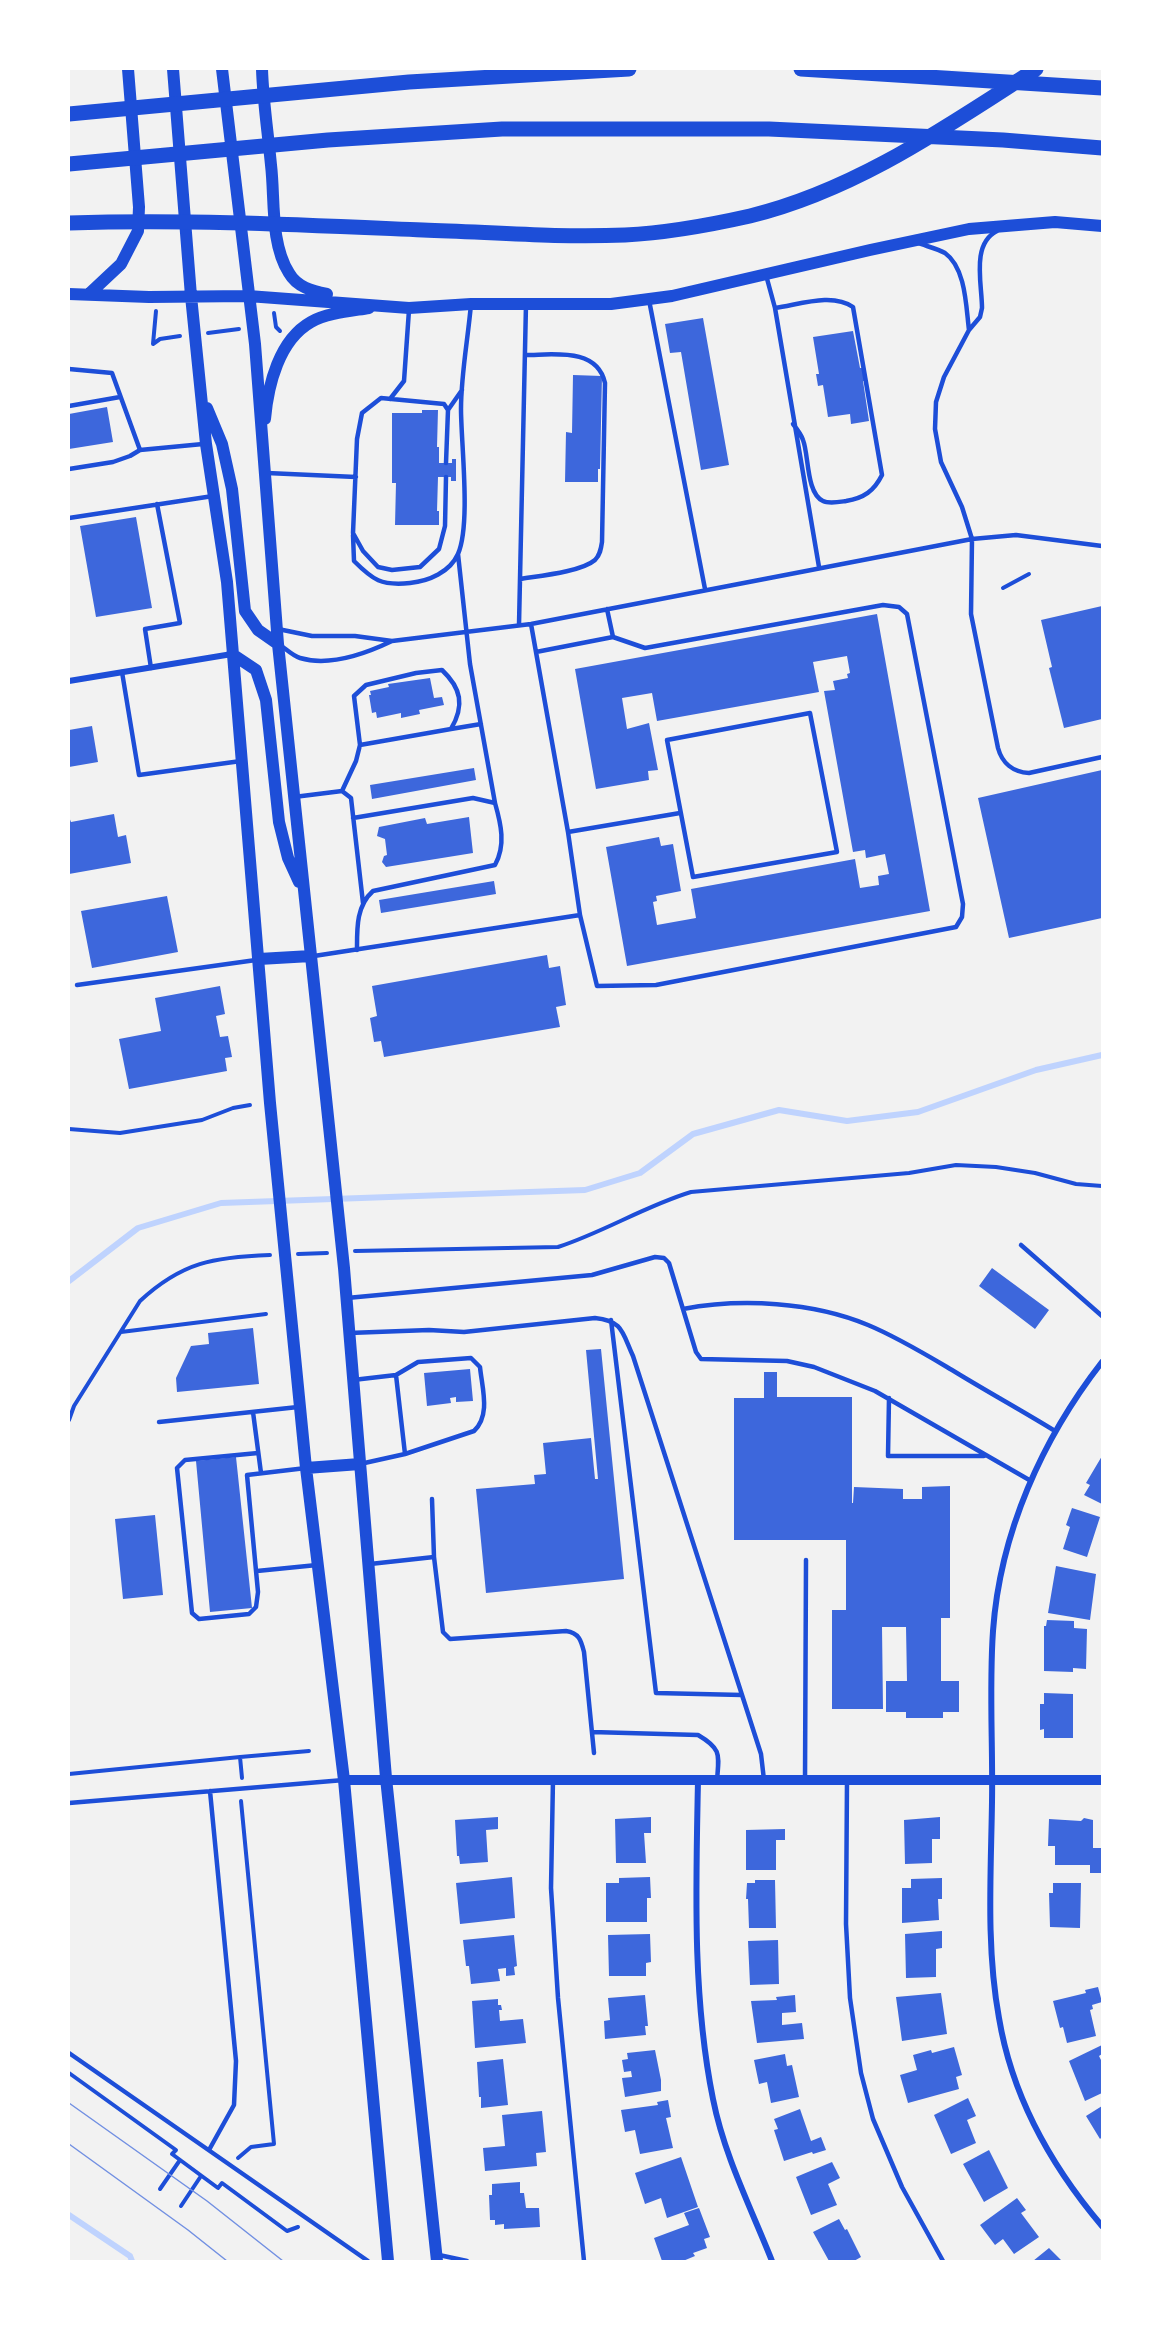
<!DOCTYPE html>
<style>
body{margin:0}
#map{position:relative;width:1171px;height:2330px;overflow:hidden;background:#f2f2f2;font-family:"Libre Baskerville",serif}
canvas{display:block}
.frame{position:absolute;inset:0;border:70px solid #fff;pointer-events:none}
</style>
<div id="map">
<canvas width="1171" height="2330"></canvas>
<div class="frame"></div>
</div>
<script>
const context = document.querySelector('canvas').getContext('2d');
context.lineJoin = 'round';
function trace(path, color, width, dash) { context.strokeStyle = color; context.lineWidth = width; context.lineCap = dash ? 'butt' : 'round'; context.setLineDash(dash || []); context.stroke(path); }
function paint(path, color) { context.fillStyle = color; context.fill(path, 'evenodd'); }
const stream = new Path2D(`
 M69 1281 138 1228 221 1203 585 1190 640 1173 693 1134 779 1110 847 1121 918 1112 1036 1070 1102 1055
 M69 2215 130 2256 132 2261`);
const building = new Path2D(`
 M703 318 729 465 701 470 681 352 670 353 665 324Z
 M853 331 860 368H863L866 381H863L869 421 851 424 850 414 828 417 823 385 818 386 816 374H819L813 337Z
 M573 375 602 376 600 469H598V482H565L566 432 572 433Z
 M107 407 113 442 69 449V414Z
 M422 410H438L437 447H439V463H452V459H456V481H451V477H438L437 511H439V525H395L396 483H392V413H422Z
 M136 517 152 608 96 617 80 526Z
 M1102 606V719L1064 728 1049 668 1052 667 1041 620Z
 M877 614 930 911 627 966 606 847 659 837 661 846 673 844 681 891 656 896 657 901 653 902 657 925 696 918 691 889 855 859 860 888 879 885 878 876 889 874 885 854 866 858 865 850 853 852 824 691 835 690 833 681 848 678 847 674 850 673 847 656 813 662 819 692 657 721 652 693 622 698 627 729 649 723 658 770 648 771 649 780 596 789 575 669Z
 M430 678 434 698 442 697 444 705 419 710 420 714 401 718V713L377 718 376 712 372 713 369 695H371L370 691 389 687 388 684Z
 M92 726 98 762 69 767V730Z
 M474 768 476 780 372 799 370 785Z
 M1102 770V918L1009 938 978 798Z
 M114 814 118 837 126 835 131 863 69 874V817L71 822Z
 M469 817 473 853 386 867 382 862 384 856 387 855 385 839 377 836 379 827 425 818 427 824Z
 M494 881 496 894 381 913 379 900Z
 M167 896 178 952 92 968 81 911Z
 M547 955 549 968 560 966 566 1005 556 1007 560 1027 384 1057 381 1041 374 1042 370 1018 377 1016 372 986Z
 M220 986 225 1014 216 1016 220 1037 228 1036 232 1057 225 1058 227 1071 129 1089 119 1039 161 1031 155 998Z
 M992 1268 1049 1310 1035 1329 979 1286Z
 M253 1328 259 1384 177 1392 176 1378 191 1346 209 1344 208 1333Z
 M601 1349 624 1579 486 1593 476 1489 535 1484 534 1475 546 1474 543 1443 591 1438 595 1479H598L586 1350Z
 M470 1369 473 1401 456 1402V1397L450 1398 451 1403 427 1406 424 1373Z
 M764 1372H777V1397H852V1503H853L854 1487 903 1489V1499H922V1487L950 1486V1618H941V1681H959V1712H943V1718H906V1712H886V1681H907L906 1627H882L883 1709H832V1610H846V1540H734V1398H764Z
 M1102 1456V1504L1084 1495 1090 1485 1086 1483Z
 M236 1457 252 1608 210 1612 196 1461Z
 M1072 1508 1100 1517 1087 1557 1063 1549 1070 1527 1066 1525Z
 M155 1515 163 1595 123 1599 115 1519Z
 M1056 1566 1096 1574 1090 1620 1048 1613Z
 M1047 1620 1074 1621V1628L1087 1629 1086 1669 1073 1668V1672L1044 1671V1626H1046Z
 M1044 1693 1073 1694V1738H1044V1729L1040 1730V1704H1044Z
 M498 1817V1829L486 1830 488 1862 460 1864 459 1856H457L455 1820Z
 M651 1817V1833H644L646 1863H616L615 1819Z
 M940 1817V1839H932V1863L905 1864 904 1820Z
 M1084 1818 1093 1820V1848H1102V1873H1090V1865H1055V1846H1048L1049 1819 1081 1821Z
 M785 1829V1840H776V1870H746V1830Z
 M512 1877 515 1918 460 1924 456 1883Z
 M650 1877 651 1898H647V1922H606V1883H619V1878Z
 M942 1878V1899H938L939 1920 902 1923V1888H911V1879Z
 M755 1880H775L776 1928H749L748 1899H746L747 1883H755Z
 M1053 1883H1081L1080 1928 1050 1927 1049 1893H1053Z
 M942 1931V1948L936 1949V1977L906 1978 905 1934Z
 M650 1934 651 1962 646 1963V1976H609L608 1935Z
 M514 1935 517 1966 514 1967 515 1975 506 1976V1968L498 1969 500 1981 471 1984 469 1966H466L463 1940Z
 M778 1940 779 1984 750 1985 748 1941Z
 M1098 1987 1102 2002 1092 2005 1093 2009 1090 2010 1096 2036 1067 2043 1063 2027 1060 2028 1053 2001 1086 1993 1085 1990Z
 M941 1993 947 2034 902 2041 896 1997Z
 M645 1995 648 2026H645L646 2035 605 2039 604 2021 610 2020 608 1998Z
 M795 1995 796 2012 782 2013V2025L802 2023 804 2039 757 2043 751 2001 777 2000 776 1997Z
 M498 1999V2005H501L502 2010H499L500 2021 523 2019 526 2043 475 2048 472 2001Z
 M1102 2045V2054L1099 2056 1102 2062V2093L1085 2101 1069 2061Z
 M954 2047 962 2075 956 2077 959 2089 908 2103 900 2075 917 2070 913 2055 931 2050 932 2053Z
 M655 2050 661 2080V2091L625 2097 622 2078 632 2077 631 2071 624 2072 622 2060 628 2059 627 2053Z
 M785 2054 787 2066 792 2065 799 2097 771 2103 767 2082 759 2084 754 2060Z
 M503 2059 508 2105 481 2108V2097H479L477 2062Z
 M968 2098 976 2116 967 2120 976 2143 951 2154 934 2115Z
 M668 2100 671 2117 666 2118 673 2148 640 2154 635 2130 625 2132 621 2110 658 2105 657 2102Z
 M1102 2106V2137L1100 2139 1086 2116Z
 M800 2109 811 2141 821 2137 826 2150 813 2154 812 2152 784 2161 774 2130 778 2129 774 2119Z
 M542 2111 546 2152 536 2153 537 2166 485 2171 483 2148 505 2146 502 2115Z
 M989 2150 1008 2188 984 2202 963 2164Z
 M681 2157 698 2207 667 2218 661 2198 645 2204 635 2173Z
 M832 2162 840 2178 828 2184 837 2205 811 2215 796 2177Z
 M520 2182V2193H524L526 2208H539L540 2227 504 2229V2224L495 2225V2220H490L489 2195H492V2184Z
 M1017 2198 1026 2210 1021 2213 1039 2237 1014 2254 1003 2239 995 2245 980 2225Z
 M699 2208 710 2237 704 2239 707 2248 693 2253 695 2256 683 2261H662L654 2238 689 2225 684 2213Z
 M839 2219 845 2230 847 2229 861 2257 854 2261H829L813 2232Z
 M1049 2248 1062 2261H1033Z`);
const path = new Path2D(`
 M156 311 153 344 160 339 180 336
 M274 313 276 327 280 331
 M208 333 239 329
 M1003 588 1029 574
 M69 1129 120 1133 202 1120 233 1108 250 1105
 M355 1251 558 1247C604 1232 645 1206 691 1192L909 1173 956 1165 996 1167 1035 1173 1076 1184 1102 1186
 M298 1254 327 1253
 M121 1332 266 1314
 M69 1420 74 1406 140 1301C182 1262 214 1257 270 1255
 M69 1774 240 1757
 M242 1778 240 1757 309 1751
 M69 2073 176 2150 172 2154 218 2188 222 2183 287 2231 298 2227
 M238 2158 251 2147 274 2144 241 1801
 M160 2189 180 2160
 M181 2206 201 2176`);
const service = new Path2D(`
 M997 231C971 244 982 284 982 308L980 317 969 330 944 377 936 402 935 429 941 462 962 507 972 539 971 614 998 748C1002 763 1013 772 1029 773L1102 757
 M918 243C926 246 938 249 945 253 966 268 966 307 969 330
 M766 275 775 308 819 567
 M649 300 705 589
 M775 308C798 305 832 292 853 307L882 475C874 491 864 498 846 501 839 502 829 504 823 501 806 493 809 455 803 440 801 434 797 429 793 424
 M69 369 112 373 140 450
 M390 399 404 381 409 310
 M69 406 120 397
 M448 410 462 390
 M446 463 448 410 444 404 381 398 362 413 357 439 353 533 363 551 378 567 392 570 420 567 439 549 445 526 446 477
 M69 469 113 462 130 456 140 450 203 444
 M267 473 356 477
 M69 518 213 496
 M353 535 354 561C373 580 381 586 410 583 429 581 450 572 458 554 471 524 461 444 461 409 461 374 468 339 471 304
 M458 554 470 664 495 803
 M520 579C538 576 581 572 595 560 600 555 601 549 602 542L605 383C597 347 553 355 525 355
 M531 624 568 832 680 813
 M519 625 526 304
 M278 629 312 636H355L392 641 531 624 972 539 1016 535 1102 546
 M280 645C286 649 293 656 300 658 330 667 365 654 392 641
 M536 652 613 637
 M151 668 145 629 180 623 157 504
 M122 672 139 775 241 761
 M810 713 837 852 693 877 667 740Z
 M451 729 481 724
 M342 791 351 798 363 903
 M294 797 342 791 356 761 360 745 354 696 366 685 416 673 442 670C461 688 465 705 451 729L360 745
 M353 818 473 798 495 803C501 824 506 845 495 865L373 891C356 906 357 929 357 950
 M568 832 580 915
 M314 956 580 915 597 986 656 985 956 927 962 917 963 904 907 614 899 607 883 605 645 648 613 637 607 609
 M77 985 256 960
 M1021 1245 1102 1316
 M347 1298 592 1275 655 1257 664 1258 669 1263 696 1352 701 1359 787 1361 814 1367 875 1391 1031 1481
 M683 1309C741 1298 813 1302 868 1325 897 1337 925 1354 952 1370 986 1391 1021 1410 1055 1431
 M611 1320 656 1693 742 1695
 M349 1333 429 1330 464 1332 595 1318C623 1321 622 1332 633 1356L761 1754 764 1780
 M396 1375 418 1362 471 1358 480 1367C482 1388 491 1415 474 1431L405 1454
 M353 1380 396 1375 405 1454 360 1464
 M889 1398 888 1456H984
 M253 1412 261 1473
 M159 1422 298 1407
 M258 1453 185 1460 177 1468 192 1613 199 1619 249 1614 256 1607 258 1592 247 1475 306 1468
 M432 1499 434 1557
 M370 1564 434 1557 443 1632 450 1639 566 1631C579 1633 581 1640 584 1652L594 1753
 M257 1571 317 1565
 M592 1732 698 1735C722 1749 719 1755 717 1780
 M553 1779 551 1888 558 1998 584 2261
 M805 1780 806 1560
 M847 1780 846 1924 850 1998 861 2073 873 2119 902 2187 943 2261
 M69 1803 344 1780
 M69 2053 368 2261
 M209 2150 234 2105 236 2061 210 1791
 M439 2255 467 2261`);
const minor = new Path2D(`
 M69 681 232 654
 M1102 1362C1042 1439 1000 1533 993 1631 989 1688 993 1745 992 1802 991 1874 986 1947 999 2018 1012 2096 1052 2167 1102 2226
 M698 1780C696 1885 692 1995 713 2099 724 2155 751 2208 772 2261`);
const tertiary = new Path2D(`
 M344 1780H1102`);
const secondary = new Path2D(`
 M173 69 191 296 206 444 227 582 270 1103 306 1468 344 1780 388 2261
 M222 69 255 344 278 644 344 1268 386 1778 437 2261
 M262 69C263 101 268 133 271 165 275 198 270 243 289 273 297 287 312 291 327 294
 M69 294 149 297 248 296 409 308 471 304H611L672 296 870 250 969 229 1055 222 1102 226
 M89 294 121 264 138 231 139 207 128 69
 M207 408 222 444 232 489 245 611 258 630 278 644
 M265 419C268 385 279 340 311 322 327 313 351 311 369 308
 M232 654 256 670 266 700 279 822 288 858 299 882
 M259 959 311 956
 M306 1468 360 1464`);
const motorway = new Path2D(`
 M801 69 1102 88
 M69 114 409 82 629 69
 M69 164 328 140 502 129H769L1003 140 1102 148
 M69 223C187 219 305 225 423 230 490 232 557 238 625 235 666 233 710 225 750 216 856 190 946 127 1036 69`);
const tram = new Path2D(`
 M69 2103 207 2201 283 2261
 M69 2144 188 2230 227 2261`);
trace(stream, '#bfd3fe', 6);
paint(building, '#3d67dc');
trace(path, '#1d4ed8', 4);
trace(service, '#1d4ed8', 4.5);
trace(minor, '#1d4ed8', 6);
trace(tertiary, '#1d4ed8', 10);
trace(secondary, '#1d4ed8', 12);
trace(motorway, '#1d4ed8', 15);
trace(tram, '#7290e2', 1.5);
</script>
